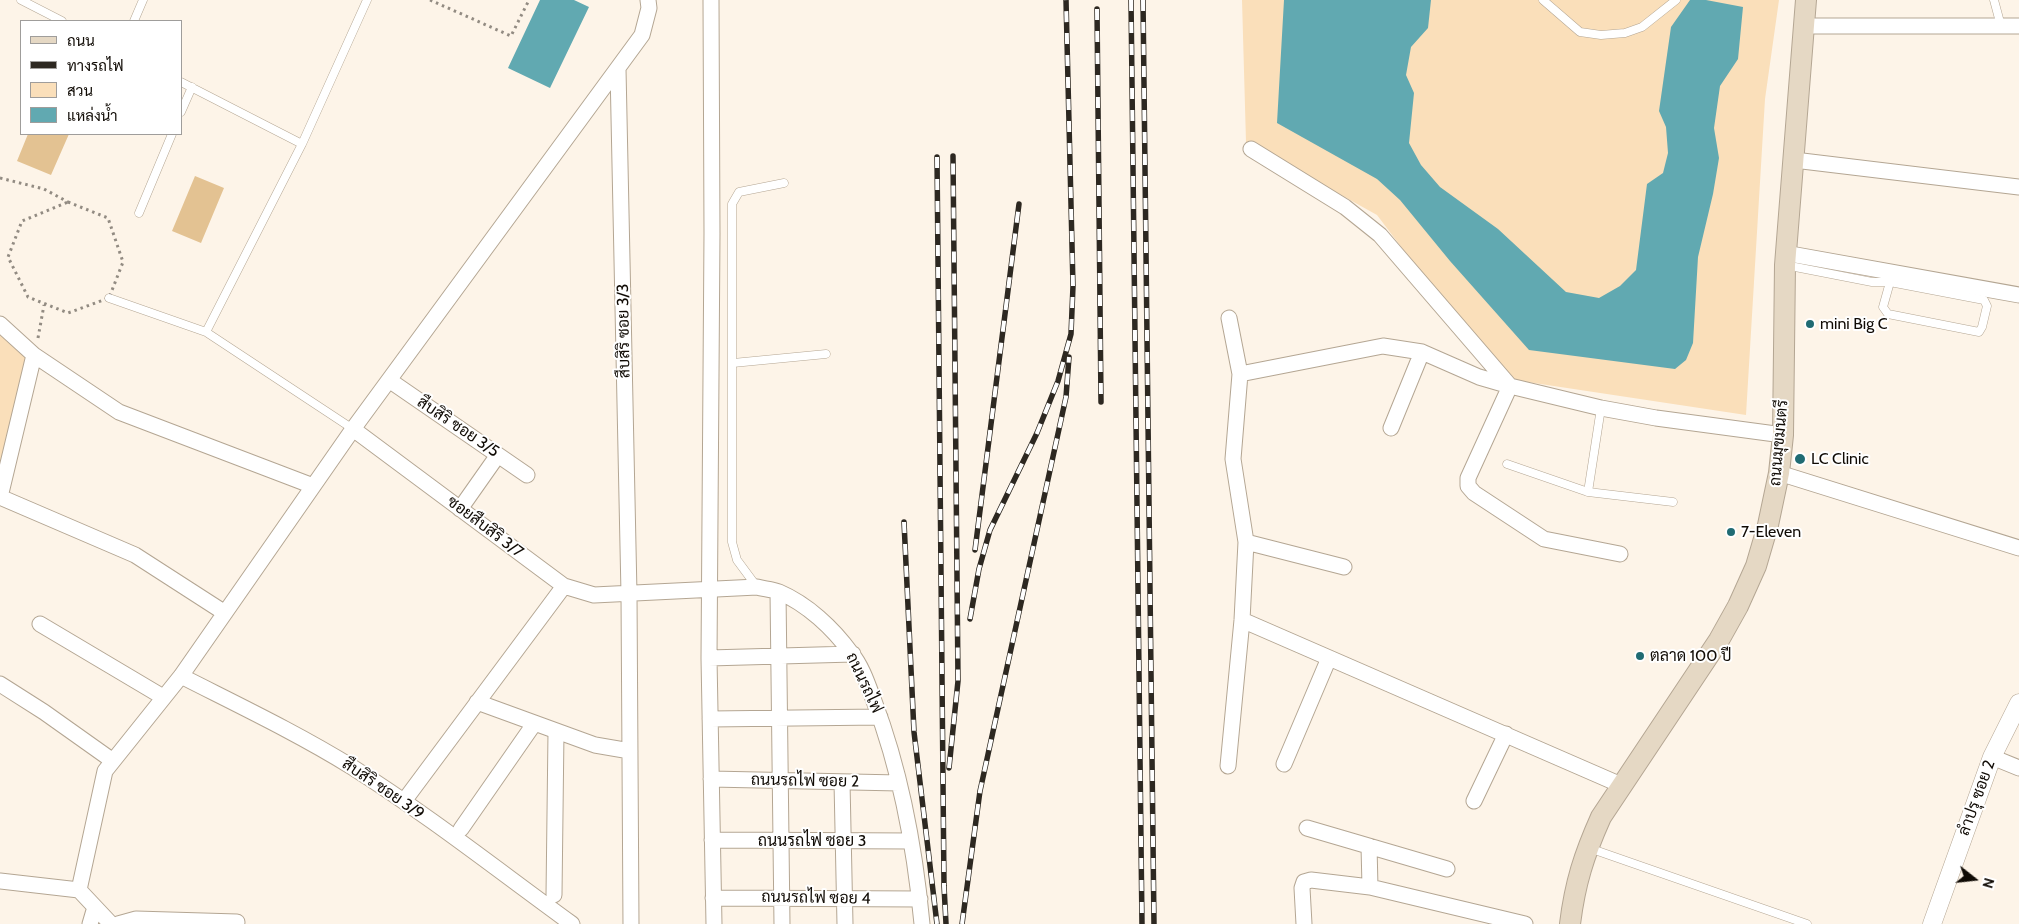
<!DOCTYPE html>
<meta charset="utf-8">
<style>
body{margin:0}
#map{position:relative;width:2019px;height:924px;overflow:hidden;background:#fdf4e8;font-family:Cabin,Sarabun,sans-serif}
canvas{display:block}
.legend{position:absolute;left:20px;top:20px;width:162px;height:115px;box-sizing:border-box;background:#fff;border:1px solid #9f9d9b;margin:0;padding:6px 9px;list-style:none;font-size:15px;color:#100b05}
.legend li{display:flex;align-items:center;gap:10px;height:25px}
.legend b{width:25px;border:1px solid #9f9d9b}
.north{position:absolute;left:1949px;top:854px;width:50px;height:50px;-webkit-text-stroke:4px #fff;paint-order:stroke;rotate:106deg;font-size:14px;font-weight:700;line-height:20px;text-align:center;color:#100b05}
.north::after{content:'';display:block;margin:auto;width:18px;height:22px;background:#100b05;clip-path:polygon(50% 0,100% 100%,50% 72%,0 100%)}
</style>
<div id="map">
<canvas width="2019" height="924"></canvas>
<ul class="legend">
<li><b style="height:6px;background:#e5d8c4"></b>ถนน</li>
<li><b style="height:6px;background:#2d2821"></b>ทางรถไฟ</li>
<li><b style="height:14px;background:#fadfba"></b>สวน</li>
<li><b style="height:14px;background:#61a9b1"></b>แหล่งน้ำ</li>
</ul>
<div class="north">N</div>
</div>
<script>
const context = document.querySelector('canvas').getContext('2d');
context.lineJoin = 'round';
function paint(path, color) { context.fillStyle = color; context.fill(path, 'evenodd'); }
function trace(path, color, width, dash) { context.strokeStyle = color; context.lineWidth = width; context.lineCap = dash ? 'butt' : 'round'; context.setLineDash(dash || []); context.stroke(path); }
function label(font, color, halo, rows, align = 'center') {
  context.font = font + ' Cabin,Sarabun,sans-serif'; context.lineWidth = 4; context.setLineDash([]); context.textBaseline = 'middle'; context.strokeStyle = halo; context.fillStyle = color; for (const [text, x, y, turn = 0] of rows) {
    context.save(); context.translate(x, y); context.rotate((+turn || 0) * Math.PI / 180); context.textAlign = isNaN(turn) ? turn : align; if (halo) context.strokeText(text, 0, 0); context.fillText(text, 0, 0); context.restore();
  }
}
const green = new Path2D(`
 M1242 0H1779L1765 99 1746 415 1514 380 1439 297 1377 215 1246 142Z
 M0 324 34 355 0 487Z`);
const water = new Path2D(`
 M540 0H574L589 7 550 88 508 68Z
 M1284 0H1431L1428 28 1411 47 1406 75 1414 93 1409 143 1421 165 1440 187 1498 229 1566 292 1599 298 1620 286 1636 270 1647 184 1663 173 1668 153 1666 127 1659 111 1671 27 1690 0H1706L1743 7 1738 59 1720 86 1714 128 1719 158 1713 194 1698 257 1693 343 1686 360 1675 369 1529 350 1450 261 1400 200 1377 179 1277 123Z`);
const building = new Path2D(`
 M28 134H69L51 175 17 161Z
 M195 176 224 188 201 243 172 231Z`);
const path = new Path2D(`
 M430 0 511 36 529 0
 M0 178 44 189 68 202
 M68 202 108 218 123 262 109 298 68 313 28 297 8 257 22 221Z
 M38 338 44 305`);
const service = new Path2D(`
 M21 0 62 21
 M1543 0 1580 32 1601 35 1625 33 1642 27 1676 0
 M1994 0 2001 26
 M134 21 143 0
 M181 82 302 144
 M181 112 192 87
 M139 213 172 134
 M1785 265 1872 282H1890L1984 300 1987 306 1982 327 1979 332 1888 314 1883 307 1890 282
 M109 298 206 332 353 429
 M206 332 302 144 367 0
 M733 363 826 354
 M1507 464 1588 492 1673 502
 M1588 492 1601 408
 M757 587 737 560 732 542V204L739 192 784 183
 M1589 848 1807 924`);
const minor = new Path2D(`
 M711 0 712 233 709 658 714 924
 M1803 26H2019
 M618 69 629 594 631 924
 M1251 149 1345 207 1380 235 1510 386 1468 478V486L1474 493 1544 539 1620 554
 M1794 160 2019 187
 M1785 253 2019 295
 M0 324 34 355 119 412 313 486
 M1240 374 1383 346 1422 352 1479 377 1510 386 1601 408 1656 418 1783 435
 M389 380 527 475
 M1391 428 1422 352
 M353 429 564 586 594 595 757 587C764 589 772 589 779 592 807 604 833 628 851 653 862 666 868 685 874 701 901 772 915 849 922 924
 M1779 473 2019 548
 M0 497 135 555 225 613
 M0 497 34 355
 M460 509 498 455
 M1246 542 1344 567
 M778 592 782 924
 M1242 620 1621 785
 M40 624 163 697
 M709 658 853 654
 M181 676C238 705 297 733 352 767 428 815 499 871 572 924
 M0 684 44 712 113 761
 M477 702 595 745 630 751
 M710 719 880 717
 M1992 757 2019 768
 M1284 764 1329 658
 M1228 766 1242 620 1246 542 1233 459 1240 374 1229 318
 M711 779 899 783
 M842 782 845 924
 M404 801 564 586
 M1474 801 1506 734
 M1307 828 1447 869
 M461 829 534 724
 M712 840 911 841
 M1369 846 1370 887
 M0 881 79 890
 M554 895 556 732
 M713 898 920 899
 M90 924 95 907
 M111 924 79 890 105 771 181 676 353 429 642 35 649 8 648 0
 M118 924 136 919 237 922
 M1304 924 1302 888 1304 882 1311 880 1370 887 1525 924`);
const tertiary = new Path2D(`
 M1932 924 1992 757 2019 703`);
const secondary = new Path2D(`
 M1570 924C1575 883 1584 855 1601 817L1719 640 1738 606 1756 566 1768 525 1779 473 1783 435 1785 265 1806 0`);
const rail = new Path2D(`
 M1131 0 1142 924
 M1143 0 1154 924
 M1097 9 1101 402
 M937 157 944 886 946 924
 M904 522 914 732 937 924
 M975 550 1019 204
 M970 619 979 569 990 530 1037 433 1058 381 1071 334 1073 286 1066 0
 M949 768 958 681 953 156
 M962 924 980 791 1066 397 1069 357`);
const markers = [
 [1810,324,5,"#206b73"],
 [1800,459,6,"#206b73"],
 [1731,532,5,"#206b73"],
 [1640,656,5,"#206b73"]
];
const poiNames = [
 ["mini Big C",1820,324],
 ["LC Clinic",1811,459],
 ["7-Eleven",1741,532],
 ["ตลาด 100 ปี",1650,656]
];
const streetNames = [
 ["สืบสิริ ซอย 3/3",624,331,-91],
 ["สืบสิริ ซอย 3/5",458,427,34],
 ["ถนนมุขมนตรี",1779,443,-85],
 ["ซอยสืบสิริ 3/7",485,527,37],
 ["ถนนรถไฟ",864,683,65],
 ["ถนนรถไฟ ซอย 2",805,781,1],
 ["สืบสิริ ซอย 3/9",383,789,34],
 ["ลำปรุ ซอย 2",1977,798,-70],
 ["ถนนรถไฟ ซอย 3",812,841],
 ["ถนนรถไฟ ซอย 4",816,898,1]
];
paint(green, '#fadfba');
paint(water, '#61a9b1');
paint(building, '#e3c292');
trace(service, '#b4a693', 9);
trace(minor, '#b4a693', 17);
trace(tertiary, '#b4a693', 19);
trace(secondary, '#b4a693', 22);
trace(path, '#928b82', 3, [2.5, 4]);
trace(service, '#fff', 8);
trace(minor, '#fff', 15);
trace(tertiary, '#fff', 18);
trace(secondary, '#e5d8c4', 20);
trace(rail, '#2d2821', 5.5);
trace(rail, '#fff', 4, [11]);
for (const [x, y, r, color] of markers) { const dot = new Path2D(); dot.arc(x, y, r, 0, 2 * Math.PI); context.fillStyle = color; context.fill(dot); trace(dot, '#fff', 2); }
label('16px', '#100b05', '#fff', poiNames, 'left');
label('16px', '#100b05', '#fff', streetNames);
</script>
